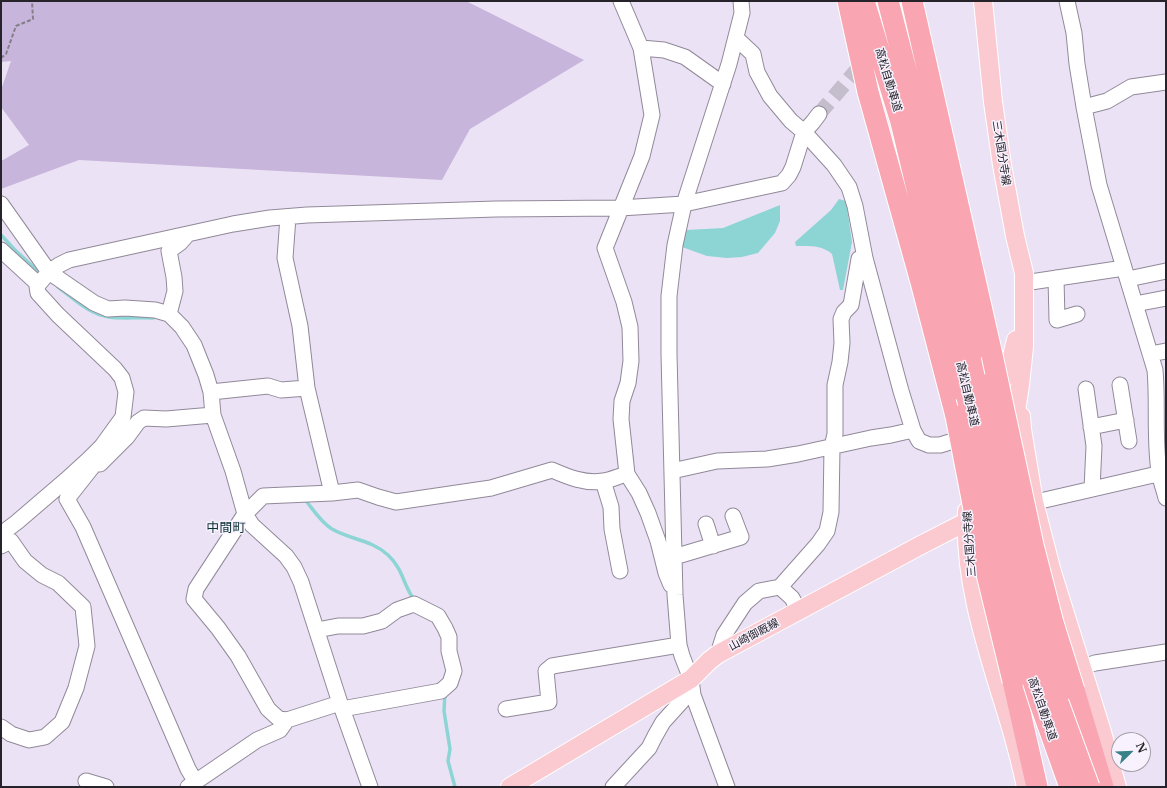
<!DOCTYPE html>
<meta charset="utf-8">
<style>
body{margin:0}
#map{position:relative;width:1167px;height:788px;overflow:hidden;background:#ebe3f5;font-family:"Libre Baskerville",serif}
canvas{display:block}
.frame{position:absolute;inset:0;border:2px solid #26232a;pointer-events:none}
.north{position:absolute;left:1111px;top:732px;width:40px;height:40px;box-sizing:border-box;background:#f7f2fd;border:1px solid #a39fa9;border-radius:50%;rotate:67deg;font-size:11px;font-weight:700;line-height:16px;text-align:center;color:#26232a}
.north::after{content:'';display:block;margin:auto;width:14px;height:18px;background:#398188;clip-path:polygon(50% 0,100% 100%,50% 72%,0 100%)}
</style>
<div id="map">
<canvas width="1167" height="788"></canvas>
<div class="frame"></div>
<div class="north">N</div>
</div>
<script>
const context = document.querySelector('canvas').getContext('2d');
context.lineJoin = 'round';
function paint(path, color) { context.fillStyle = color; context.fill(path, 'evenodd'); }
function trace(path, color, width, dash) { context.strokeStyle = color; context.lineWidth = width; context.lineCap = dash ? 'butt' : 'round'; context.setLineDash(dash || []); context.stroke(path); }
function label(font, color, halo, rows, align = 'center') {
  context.font = font + ' "Libre Baskerville","Noto Sans JP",serif'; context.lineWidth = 3; context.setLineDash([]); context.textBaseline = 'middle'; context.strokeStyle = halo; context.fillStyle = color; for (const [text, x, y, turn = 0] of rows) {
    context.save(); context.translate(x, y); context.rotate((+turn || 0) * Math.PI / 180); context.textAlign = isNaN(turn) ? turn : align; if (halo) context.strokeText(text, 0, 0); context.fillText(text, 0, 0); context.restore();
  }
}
const green = new Path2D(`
 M1 1H466L584 60 470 129 442 180 79 160 1 189V160H3L29 145 1 107V90L11 61 1 62Z`);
const water = new Path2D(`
 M839 199 846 201 852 242 843 290H840L832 254C822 245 809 246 796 246L795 242 831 210Z
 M780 205V221L775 233 758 253 742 257 727 258 707 256 682 247 686 230 723 228Z`);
const stream = new Path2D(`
 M1 235 15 250 42 275
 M58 287C74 299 89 314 109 317 121 319 140 317 153 318
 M307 502C314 511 322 523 332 529 351 540 370 539 388 555 404 570 403 586 415 601
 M445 692 444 711 450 749 448 761 455 787`);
const minorTunnel = new Path2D(`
 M819 114 866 59`);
const path = new Path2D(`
 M1 58 6 54 16 26 33 19 32 1`);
const minor = new Path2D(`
 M621 1 641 48 652 115 642 156 605 248 624 302 630 327 631 361 628 383 622 401 621 419 627 474 639 493 648 513 658 541 666 573 671 585
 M1067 1 1074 33 1077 64 1084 107 1099 185 1155 370C1158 403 1154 438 1159 471 1160 480 1164 489 1166 498
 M736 38 753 54 757 72 770 96 791 121 804 132 834 165 849 187 855 206 865 258 901 391 913 430 919 441 929 445H940L970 436
 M641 48 664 50 685 57 723 84
 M1084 107 1107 101 1131 87 1166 82
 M1 204 49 272 37 286 38 293 58 315 115 369 122 378 126 392 123 417 102 446 89 459 66 480 17 522 1 534
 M288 217 285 258 300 326 307 388 332 493
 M1 250 38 284
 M1056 278 1057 320 1077 314
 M1128 279 1166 271
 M1024 283 1124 268
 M1135 304 1166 298
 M169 314 175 291 174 277 169 251 180 243 187 235
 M1150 354 1166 351
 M1120 385 1129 441
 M1086 389 1094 446 1092 489
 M211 392 268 386 281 390 307 388
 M1091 427 1126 420
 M89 459 94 464H100L127 437 138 422 144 418 166 419 213 415
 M93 466 67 499 83 527 188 769 195 781
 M672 471 717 461 767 459 798 454 871 438 891 435 913 430
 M603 481 611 507 612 529 620 571
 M1023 505 1166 472
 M706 524 713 546
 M1 546 11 541 25 561 42 575 58 583 83 607 87 646 76 688 62 722 45 737 29 740 11 734 1 727
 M674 557 741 537 733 516
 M780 587 818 544 827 531 831 512 832 447 835 434V385L840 362 842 343 841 319 844 312 851 305 859 259 865 258
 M317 630 338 626H363L382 621 397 610 414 604 438 616 445 628 449 637V651L454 671 450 683 441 691 342 709
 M718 654 724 635 745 603 759 591 780 587 792 598 799 611
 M1082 667 1095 663 1166 652
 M340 703 287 720 279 719 268 709 238 656 218 628 194 599 196 589 245 514 263 496 332 493 358 490 378 497 396 502 491 488 552 470C568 477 585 484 603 481 611 480 619 476 627 474
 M506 709 549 702 546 671 552 666 679 645
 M86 781 106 787
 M188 787 257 740 280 730 287 720
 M370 787 340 703 301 582 294 567 286 556 252 525 245 514 233 471 213 415 211 392 206 375 194 345 182 327 169 314 155 310 125 308 108 309 94 303 49 272 59 265 69 260 233 224 270 218 307 215 496 209 620 208 684 204 782 183 789 175 793 167 804 132 813 122 819 114
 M613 787 649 748 655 736 663 722 682 701 692 687
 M727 787 693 695 691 679 682 656 679 645 675 595 669 354V296L675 245 684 204 729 64 742 13 741 1`);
const major = new Path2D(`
 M983 1 993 102 1002 165 1015 236 1024 273V347L1020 385 1012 438
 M997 393 1011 360 1016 340
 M1021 416 1022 429 1034 502 1052 572 1102 732 1117 787
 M967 511C963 586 991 660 1012 731 1017 749 1022 768 1026 787
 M510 787 691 679 709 661 718 654 921 545 966 522 988 514`);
const highway = new Path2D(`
 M848 1 868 92 921 282 956 416
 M864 1 901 122 967 397
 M888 1 919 120 981 384
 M912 1 992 355
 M1013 681 1037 787
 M1074 690 1103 787`);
const highwayBridge = new Path2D(`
 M992 355 1033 545 1053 623 1074 690
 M981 384 1044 657 1055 694 1089 787
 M967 397 1027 662 1040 703 1070 787
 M956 416 985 566 1013 681`);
const streetNames = [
 ["高松自動車道",888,80,73],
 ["三木国分寺線",1001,153,81],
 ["高松自動車道",967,394,77],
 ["三木国分寺線",970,544,-94],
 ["山崎御厩線",754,635,-28],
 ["高松自動車道",1042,709,71]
];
const quarterNames = [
 ["中間町",226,528]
];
paint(green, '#c8b5db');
paint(water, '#8dd5d5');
trace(stream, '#8dd5d5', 3.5);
trace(minorTunnel, '#c4bdcc', 15, [15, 8]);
trace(minor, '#918999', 17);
trace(major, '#fff', 20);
trace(highway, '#fff', 23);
trace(path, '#857f8c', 2, [4, 2]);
trace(minor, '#fff', 15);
trace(major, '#fbcad1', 18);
trace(highway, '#f9a6b2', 21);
trace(highwayBridge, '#fff', 23, []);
trace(highwayBridge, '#f9a6b2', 21);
label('11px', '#26232a', '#f7f2fd', streetNames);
label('13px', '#0c3033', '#f7f2fd', quarterNames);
</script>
